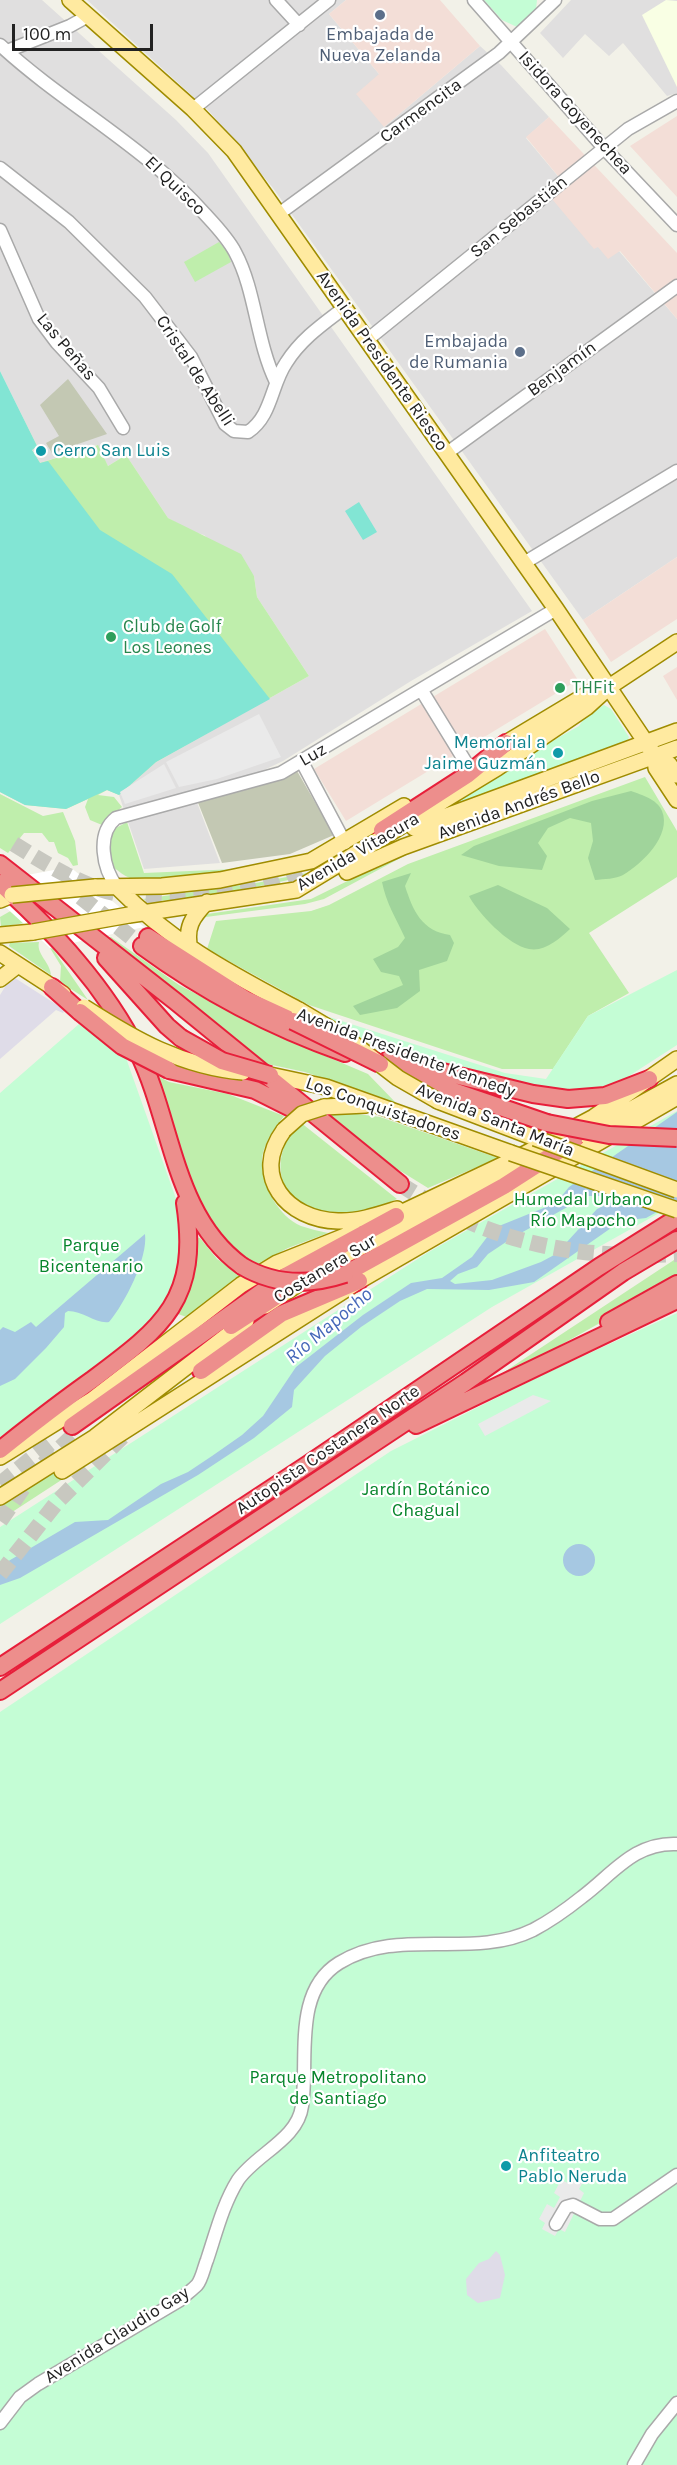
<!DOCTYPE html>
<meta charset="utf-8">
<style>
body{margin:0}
#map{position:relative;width:677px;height:2465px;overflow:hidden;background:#f2f1e8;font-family:Karla,sans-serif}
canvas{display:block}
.scale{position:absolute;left:12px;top:24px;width:141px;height:27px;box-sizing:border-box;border:3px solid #222;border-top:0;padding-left:8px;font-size:18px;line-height:21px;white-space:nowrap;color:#222;-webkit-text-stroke:4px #fff;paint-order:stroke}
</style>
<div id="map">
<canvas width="677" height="2465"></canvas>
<div class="scale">100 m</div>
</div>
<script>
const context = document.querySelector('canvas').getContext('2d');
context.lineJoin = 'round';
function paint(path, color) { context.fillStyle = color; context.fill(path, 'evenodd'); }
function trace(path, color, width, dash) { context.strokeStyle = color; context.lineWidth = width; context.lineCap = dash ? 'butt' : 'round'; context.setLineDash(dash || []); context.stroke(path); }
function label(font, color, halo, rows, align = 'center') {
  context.font = font + ' Karla,sans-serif'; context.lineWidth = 4.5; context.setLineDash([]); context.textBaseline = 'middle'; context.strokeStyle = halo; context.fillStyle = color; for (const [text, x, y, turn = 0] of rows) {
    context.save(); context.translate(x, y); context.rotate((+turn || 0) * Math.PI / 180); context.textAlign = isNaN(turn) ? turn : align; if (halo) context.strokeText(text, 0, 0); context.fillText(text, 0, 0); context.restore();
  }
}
const residential = new Path2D(`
 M0 0H42L176 120 208 153 532 611 411 681 283 761 243 780 193 792 220 863 144 869 119 795 156 762 309 676 257 597 254 576 204 535 191 531 168 518 126 455 108 466 97 445 40 463 32 449 37 446 0 371Z
 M87 0H346L329 14 379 74 384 127 480 46 501 65 549 117 526 138 567 187 553 199 598 247 619 251 677 319V557L583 620 273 188 209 111Z
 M571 0H677V93L667 96 623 43 609 56 585 34 563 58 540 33Z`);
const commercial = new Path2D(`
 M346 0H440L480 46 384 127 356 94 379 74 329 14Z
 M677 116V197L630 146Z
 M549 117 677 253V319L620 251 608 259 598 247 594 249 552 199 567 187 526 137Z
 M677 557V619L611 662 583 620Z
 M545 629 578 680 346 821 314 769Z
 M677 667V700L663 676Z`);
const education = new Path2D(`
 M666 0 677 1V87L642 15Z`);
const construction = new Path2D(`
 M68 379 107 434 52 453 46 443 59 436 40 405Z
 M297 771 334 835 290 854 222 863 197 800 279 780Z`);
const grass = new Path2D(`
 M219 242 227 251 231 262 195 282 184 262Z
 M0 373 37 446 32 450 40 463 98 445 108 466 126 455 168 518 241 554 254 576 257 597 309 676 156 762 119 795 107 790 98 795 114 797 122 807 102 825 90 820 85 807 88 799 66 809 25 805 0 792Z
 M645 777 677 831V877L589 933 629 993 588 1016 553 1069H502L309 1005 207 949 216 921 311 911 329 905 408 864Z
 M0 794 43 816 63 812 75 841 78 865 73 866 68 858 58 853 54 842H49L42 833H24L8 853 0 848Z
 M127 822 144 873 237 869C213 875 152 885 130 878 124 876 119 871 114 868L108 849 114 829Z
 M406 855 324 899 305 904 206 917 199 925H192L207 914 311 899 390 860Z
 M322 870C304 880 155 908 143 899L256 883Z
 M14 909 30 922 1 927 0 917Z
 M111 937 179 985 276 1035 368 1074 397 1104 305 1072 258 1062 102 939Z
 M39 942C36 954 50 962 51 975L9 946 10 943Z
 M50 948 53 949 88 1000 60 982 61 966Z
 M154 1074 169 1082 228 1094 284 1116C274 1129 262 1145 262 1162 261 1185 279 1217 301 1226 310 1229 319 1231 328 1233L288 1248 255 1265 243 1260 220 1237 201 1210Z
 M328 1110 380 1117 498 1158 428 1188 394 1167 323 1112Z
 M300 1122 397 1199C378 1207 358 1219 336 1217 281 1211 263 1162 300 1122Z
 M195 1237 200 1238 217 1259 245 1278 192 1319 178 1314C190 1288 198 1265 195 1237Z
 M677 1258V1280L496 1381 495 1378Z
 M112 1447 0 1520V1502L47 1472Z`);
const forest = new Path2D(`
 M631 791C642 795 657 799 662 811 672 835 642 864 623 875 616 879 604 879 595 880L588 858 593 841 591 823 570 818 548 828 538 843 547 856 542 870 499 866 461 855 474 846 592 801Z
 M411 873 405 886C413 911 422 931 450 935L454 943 447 961 419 970 420 991 397 1008 360 1015 353 1006 403 985 399 976 381 972 373 959 398 947 405 938C396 918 386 903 382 882Z
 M498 885 547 908 570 929C559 939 545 952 529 949 509 946 477 912 469 896Z`);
const park = new Path2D(`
 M484 0H537L536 9 517 27 502 20Z
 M604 705 611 709 629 737 627 742 425 818 478 783 579 726 585 717Z
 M677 970V1045L615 1085 602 1090 555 1091 372 1044 327 1019 329 1017 505 1073 546 1079 588 1016Z
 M79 1024 126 1058 180 1210 183 1273 160 1320 0 1441V1093Z
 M677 1111V1203L492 1307 0 1624V1527L427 1253Z
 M677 1313V2465H0V1712L391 1451 542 1375Z`);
const pitch = new Path2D(`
 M0 371 37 446 32 450 40 463 48 461 100 530 172 574 270 699 156 762 119 795 107 790 66 809 25 805 0 792Z
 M359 502 377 532 363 540 345 511Z`);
const parking = new Path2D(`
 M259 714 281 757 217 779 179 787 166 762Z
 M164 764 176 788 125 804 120 792Z
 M533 1395 551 1401 485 1436 478 1424Z
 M572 2176 583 2182 579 2189 584 2193 565 2232 559 2229 555 2236 542 2229 545 2223 539 2219 547 2204 554 2208 560 2197 554 2193 561 2180 568 2183Z`);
const plaza = new Path2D(`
 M15 978 65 1010 63 1013 56 1010 0 1059V995L8 982Z
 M496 2251 500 2255 505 2275 500 2298 478 2303 467 2295 466 2279 479 2263 489 2259Z`);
const water = new Path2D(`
 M677 1112V1201L646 1218 621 1221 534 1282 489 1290 427 1289 400 1301 361 1327 325 1356 294 1390 292 1407 254 1438 198 1475 20 1578 0 1585V1566L75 1522 108 1520 161 1484 188 1472 212 1456 242 1435 263 1416 296 1367 363 1315 411 1283 442 1278 472 1257 494 1228 556 1203 569 1187ZM587 1196H617L612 1202 597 1209 556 1254 541 1262 492 1280 455 1284 450 1281 458 1274 477 1267 488 1254 512 1238Z
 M145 1234C148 1258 125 1303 109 1322 96 1324 83 1311 68 1311L65 1313 64 1327 46 1348 15 1379 0 1386V1330L3 1327 15 1332 31 1322 36 1327Z
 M563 1560a16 16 0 1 1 32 0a16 16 0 1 1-32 0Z`);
const pier = new Path2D(`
 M70 867 95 887 144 927 50 948 0 902V880Z`);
const highwayTunnel = new Path2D(`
 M14 844C40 860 65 876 94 887 148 907 226 901 279 881 315 868 349 849 382 830
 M62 882 142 946
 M400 1184C488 1242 573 1260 677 1254
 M0 1484 53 1441
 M0 1521 32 1475 77 1432
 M0 1574 58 1501 123 1436`);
const minor = new Path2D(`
 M276 0 299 25
 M474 0 604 148 677 225
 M0 45C65 105 145 146 204 213 215 225 227 237 235 252 256 291 256 341 276 382
 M7 51 70 26 88 16
 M193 109 329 0
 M0 168 69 222 145 297 191 357 225 424 234 431 248 432C272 416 271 385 286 363 301 339 323 324 344 308
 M280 213 499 53 555 0
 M0 230 39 319 57 343 99 388 123 428
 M367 340 628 129 677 101
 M447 453 677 286
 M524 563 677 471
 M422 691 468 766
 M302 762 345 843
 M117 887C103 869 96 834 116 818L281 773 556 609
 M556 2224 566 2207 573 2205 600 2219H613L677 2175
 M0 2423 20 2397 38 2384 180 2300C185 2295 192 2290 197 2285 202 2279 204 2267 207 2260 216 2233 223 2204 238 2180 256 2154 298 2139 302 2106 309 2060 292 1992 339 1963 398 1926 472 1960 533 1930 550 1921 567 1909 582 1897 613 1874 634 1842 677 1844
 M634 2465 652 2434 677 2403`);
const major = new Path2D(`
 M70 0 193 109 234 151 556 609 655 756 669 764 677 775
 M496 749 591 692
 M655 756 656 768 677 800
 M414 828 677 731
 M347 872 403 847 677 748
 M95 887 162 886 220 880 311 861 404 806
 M117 887C173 944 230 973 299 1010
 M0 900 12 895
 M129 915 296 890 497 768 587 707 609 687 677 642
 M0 935 33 932
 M190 949C185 928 192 917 207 902
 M0 953 63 994
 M0 979 18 965
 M270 1075 326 1087 511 1153
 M438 1101 535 1138
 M324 1107 366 1105
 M284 1130C250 1176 287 1220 338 1221 358 1222 378 1215 397 1209
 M584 1135 677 1084
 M386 1220 517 1158 594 1117 677 1059
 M265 1306 333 1261 518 1170
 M0 1457 92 1400 241 1285 277 1263 355 1232
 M62 1471 359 1281 677 1097
 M0 1497 95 1437 246 1321`);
const highway = new Path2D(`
 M382 830 467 775 506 743
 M0 864 175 1001 400 1184
 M0 883C54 932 105 986 138 1052 173 1123 173 1216 242 1266
 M148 937 245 999 293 1021
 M142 946C206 993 271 1027 345 1053
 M106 958 167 1026 181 1038
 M52 987 80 1012
 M389 1059 533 1094 568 1099 605 1096 649 1079
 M389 1069 547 1123
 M169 1070 255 1090 297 1111
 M345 1274 504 1186 574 1141
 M609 1322 677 1284
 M231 1326 274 1298
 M201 1371 281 1314 359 1281
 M416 1425 677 1300
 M72 1426 280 1279 396 1216
 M0 1450C30 1426 61 1402 92 1380 163 1327 200 1300 185 1203
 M0 1667 307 1465 599 1267 677 1218
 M0 1691 466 1382 623 1272 677 1240`);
const majorBridge = new Path2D(`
 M12 895 95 887
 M33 932 129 915
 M84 1007C134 1039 182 1067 243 1072
 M299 1010 346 1038 398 1078 438 1101
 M284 1130 302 1114 324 1107
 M535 1138 677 1190
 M511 1153 677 1210`);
const highwayBridge = new Path2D(`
 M80 1012 122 1046 169 1070
 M293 1021 380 1064
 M181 1038 222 1061 270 1075
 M547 1123 609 1135 677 1138
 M242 1266C274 1285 309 1286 345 1274`);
const markers = [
 [380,15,6,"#5c6f8a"],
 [520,352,6,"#5c6f8a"],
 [41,451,6,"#0f9aa8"],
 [111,637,6,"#2e9e5b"],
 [560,688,6,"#2e9e5b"],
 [558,753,6,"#0f9aa8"],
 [506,2166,6,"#0f9aa8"]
];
const serviceNames = [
 ["Embajada de",380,35],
 ["Nueva Zelanda",380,56],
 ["Embajada",508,342,"right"],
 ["de Rumania",508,363,"right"]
];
const streetNames = [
 ["Carmencita",421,111,-36],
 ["Isidora Goyenechea",575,113,48],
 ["El Quisco",175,186,44],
 ["San Sebastián",519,217,-39],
 ["Las Peñas",66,347,50],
 ["Avenida Presidente Riesco",382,361,55],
 ["Benjamín",562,369,-36],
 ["Cristal de Abelli",195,371,57],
 ["Luz",313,755,-30],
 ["Avenida Andrés Bello",519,805,-20],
 ["Avenida Vitacura",358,852,-30],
 ["Avenida Presidente Kennedy",406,1053,20],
 ["Los Conquistadores",383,1109,19],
 ["Avenida Santa María",495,1120,22],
 ["Costanera Sur",325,1269,-31],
 ["Autopista Costanera Norte",328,1450,-34],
 ["Avenida Claudio Gay",117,2335,-32]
];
const cultureNames = [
 ["Cerro San Luis",53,451],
 ["Memorial a",546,743,"right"],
 ["Jaime Guzmán",546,764,"right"],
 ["Anfiteatro",518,2156],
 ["Pablo Neruda",518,2177]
];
const leisureNames = [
 ["Club de Golf",123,627],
 ["Los Leones",123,648],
 ["THFit",572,688]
];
const parkNames = [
 ["Humedal Urbano",583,1200],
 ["Río Mapocho",583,1221],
 ["Parque",91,1246],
 ["Bicentenario",91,1267],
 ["Jardín Botánico",426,1490],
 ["Chagual",426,1511],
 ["Parque Metropolitano",338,2078],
 ["de Santiago",338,2099]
];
const waterNames = [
 ["Río Mapocho",329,1326,-40]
];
paint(residential, '#e0dfdf');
paint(commercial, '#f3ded7');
paint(education, '#f9ffe4');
paint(construction, '#c3c8b3');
paint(grass, '#bfeeac');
paint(forest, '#a0d49b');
paint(park, '#c4fdd5');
paint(pitch, '#82e5d4');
paint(parking, '#eaeaea');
paint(plaza, '#dfdce8');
paint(water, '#a6c8e2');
paint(pier, '#fff');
trace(highwayTunnel, '#c8c8c0', 16, [16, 8]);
trace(minor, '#a9a9a9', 15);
trace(major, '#9f8c00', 18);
trace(highway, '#e71f3a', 20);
trace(minor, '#fff', 12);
trace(major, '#ffeaa0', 15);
trace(highway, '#ed8e8c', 16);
trace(majorBridge, '#9f8c00', 18, []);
trace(highwayBridge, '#e71f3a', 20, []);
trace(majorBridge, '#ffeaa0', 15);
trace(highwayBridge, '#ed8e8c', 16);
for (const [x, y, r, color] of markers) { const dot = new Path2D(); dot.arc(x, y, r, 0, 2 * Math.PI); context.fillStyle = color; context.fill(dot); trace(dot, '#fff', 2); }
label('18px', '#4e5e75', '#fff', serviceNames);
label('18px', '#222', '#fff', streetNames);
label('18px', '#0d838f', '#fff', cultureNames, 'left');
label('18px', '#27864d', '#fff', leisureNames, 'left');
label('18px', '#06852b', '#fff', parkNames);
label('italic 20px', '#4668b9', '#fff', waterNames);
</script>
